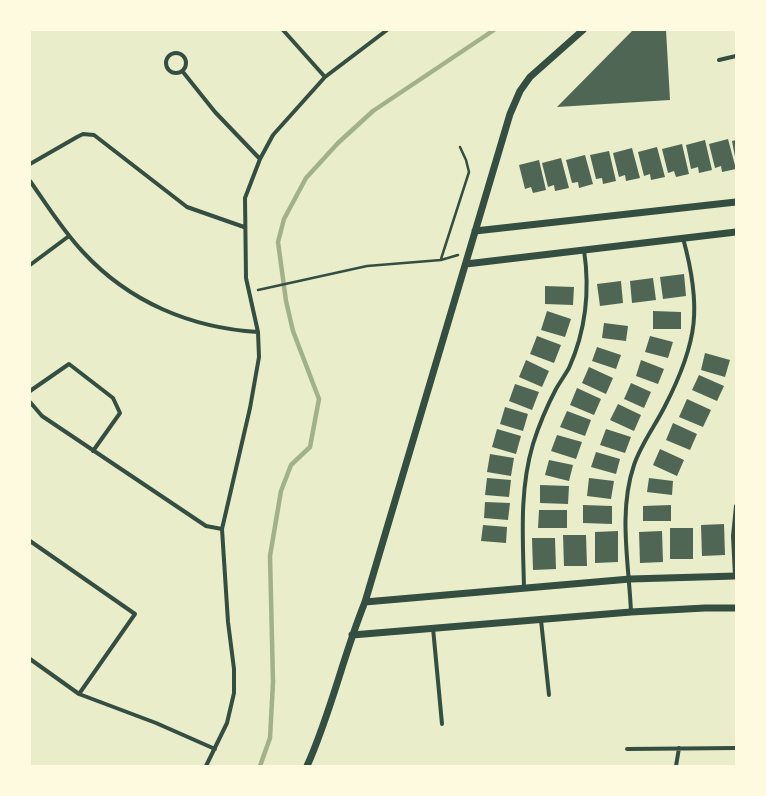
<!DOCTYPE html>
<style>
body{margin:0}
#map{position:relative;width:766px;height:796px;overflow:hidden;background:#e9edc9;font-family:"Asap Condensed",sans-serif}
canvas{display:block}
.frame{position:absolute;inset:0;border:31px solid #fefae0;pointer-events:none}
</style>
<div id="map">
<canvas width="766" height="796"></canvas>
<div class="frame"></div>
</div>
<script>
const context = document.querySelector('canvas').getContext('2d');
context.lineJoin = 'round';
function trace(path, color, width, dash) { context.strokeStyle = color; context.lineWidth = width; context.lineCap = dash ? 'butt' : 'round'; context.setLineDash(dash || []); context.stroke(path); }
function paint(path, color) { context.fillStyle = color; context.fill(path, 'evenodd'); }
const stream = new Path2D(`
 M260 766 270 738 273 682 270 556 281 491 291 465 310 447 319 399 293 331 286 301 278 242 284 219 306 178 338 143 373 111 494 30`);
const building = new Path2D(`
 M633 30H666L670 100 557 107Z
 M728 139 736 169 722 172 721 166 715 168 709 144Z
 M705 140 712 170 699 173 698 167 691 169 686 145Z
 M736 140V157H735L732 141Z
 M682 144 689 174 676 177 674 171 668 173 662 149Z
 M657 147 665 177 651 180 650 174 644 176 638 152Z
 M632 148 640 178 626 181 625 175 619 177 613 153Z
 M609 151 616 181 603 184 602 178 596 179 590 155Z
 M585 155 593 184 579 188 578 182 572 183 566 160Z
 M561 158 569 188 555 191 554 185 548 187 542 163Z
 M539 160 546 190 533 193 531 187 525 189 519 165Z
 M684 274 686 296 663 299 660 277Z
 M653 278 656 300 632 303 630 281Z
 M621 281 623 303 600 306 597 284Z
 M545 286 574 287 573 305 545 304Z
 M547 311 571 319 565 337 541 330Z
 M653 311 681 312V329H653Z
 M604 323 628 326 626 341 602 338Z
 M537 336 561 345 554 363 530 354Z
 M650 336 673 342 668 358 645 352Z
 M597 347 621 355 616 369 592 361Z
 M705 353 730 360 725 377 701 370Z
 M526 360 549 371 542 387 519 377Z
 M641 360 664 369 658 384 636 376Z
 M589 367 613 378 606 394 582 383Z
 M699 375 724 386 717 401 692 390Z
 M631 383 651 392 644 408 624 399Z
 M515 384 539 392 532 410 509 401Z
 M577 388 601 399 594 415 570 405Z
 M687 399 711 410 703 427 679 417Z
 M618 404 641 415 634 431 610 420Z
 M505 407 528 414 523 431 500 424Z
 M567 411 591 420 585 436 560 427Z
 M673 423 697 434 690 450 666 440Z
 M497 429 521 436 516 454 492 447Z
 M606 429 631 437 625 453 600 445Z
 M557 435 582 442 576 459 551 451Z
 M660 449 684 460 677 476 653 465Z
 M596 452 620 459 616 474 591 467Z
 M490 454 514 458 511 476 487 472Z
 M549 460 573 465 569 481 545 475Z
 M487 478 511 480 509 497 485 495Z
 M589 478 614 481 611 499 587 496Z
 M649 478 673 481 672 495 647 492Z
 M540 485 569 486 568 504 540 503Z
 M485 502 510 503 508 520 484 518Z
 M583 505 612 506V524L583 523Z
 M671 505V521H643V506Z
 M539 510H567V528H538Z
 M724 524 725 555 702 556 701 525Z
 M483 525 507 527 506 543 481 541Z
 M670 528H693V559H670Z
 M618 531V562L595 563V532Z
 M662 531 663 562 640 563 639 532Z
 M563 535H586L587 566H564Z
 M532 538H555L556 569 533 570Z`);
const path = new Path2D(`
 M441 259 469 172 466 160 460 147
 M258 290 367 266 441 260 458 255`);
const minor = new Path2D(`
 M283 30 325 77
 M166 63a10 10 0 1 1 20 0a10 10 0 1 1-20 0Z
 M719 60 736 56
 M183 72 215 112 260 159
 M30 164 77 137 83 134 94 135 187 207 244 227
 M30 181C47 205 63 231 83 252 129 302 191 328 258 332
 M30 265 69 236
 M30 391 69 364 113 398 120 413 93 451
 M30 402 42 416 206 526 222 529
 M30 541 135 614 79 694
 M735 576 733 536 736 506
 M524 588C523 540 519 491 533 444 539 425 547 406 556 389 560 382 565 375 569 368 586 330 590 290 584 250
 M631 612C629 564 618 512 634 465 641 444 655 426 665 406 698 342 702 307 683 238
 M541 620 549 695
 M433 628 442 724
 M30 659 79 694 156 723 215 749
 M627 749 736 748
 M206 766 227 723 234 693V669L228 622 222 529 250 408 259 357 258 332 246 278 245 198 260 159 273 135 325 77 387 30
 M676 766 679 748`);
const tertiary = new Path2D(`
 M475 231 736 202
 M466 264 736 232
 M365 602 630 579 736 576
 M352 635 631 612 705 608H736
 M307 766C331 713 343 656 365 602L510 114 520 91 530 77 583 30`);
trace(stream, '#a3b18a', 4.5);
paint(building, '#4f6655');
trace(path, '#344e41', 2.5);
trace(minor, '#344e41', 4);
trace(tertiary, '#344e41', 7);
</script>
